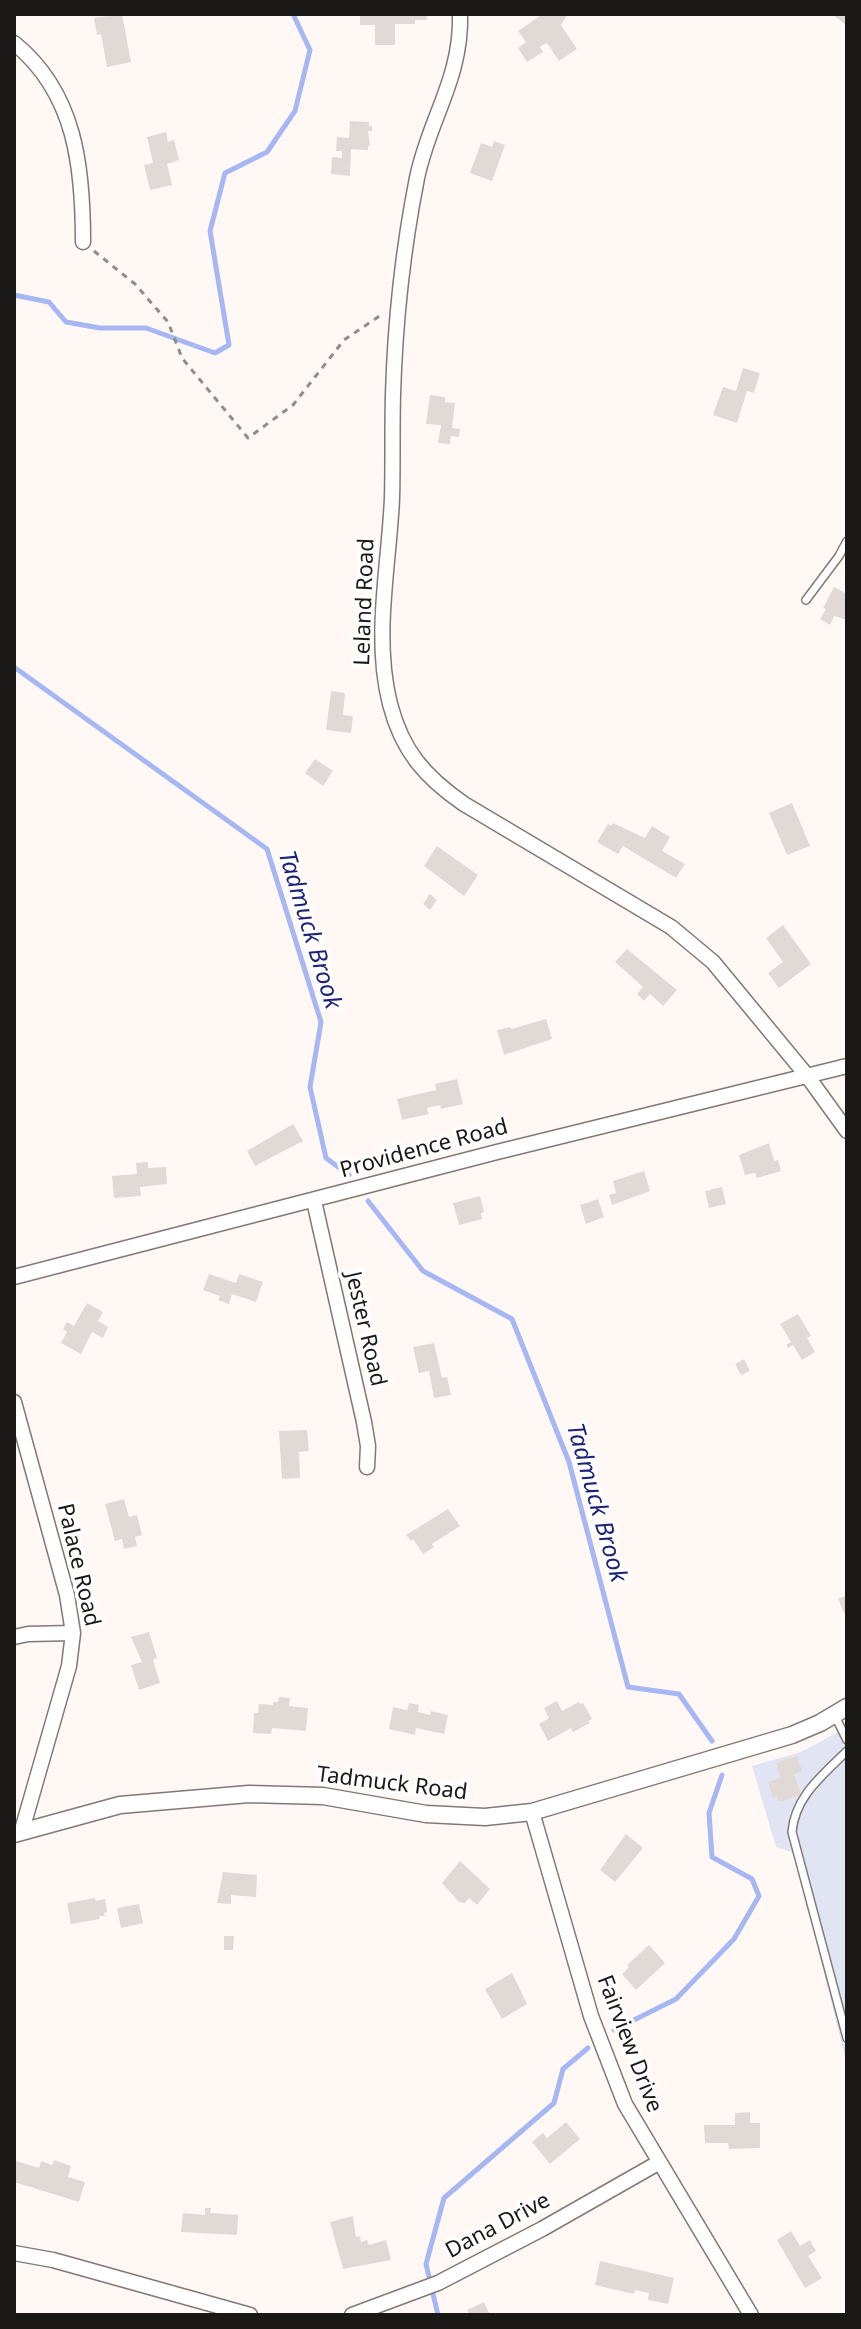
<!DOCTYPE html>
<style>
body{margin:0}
#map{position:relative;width:861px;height:2329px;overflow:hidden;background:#fff8f4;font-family:"Noto Sans",sans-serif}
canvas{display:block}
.frame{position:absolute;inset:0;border:16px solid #1a1816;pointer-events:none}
</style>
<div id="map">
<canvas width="861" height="2329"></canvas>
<div class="frame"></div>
</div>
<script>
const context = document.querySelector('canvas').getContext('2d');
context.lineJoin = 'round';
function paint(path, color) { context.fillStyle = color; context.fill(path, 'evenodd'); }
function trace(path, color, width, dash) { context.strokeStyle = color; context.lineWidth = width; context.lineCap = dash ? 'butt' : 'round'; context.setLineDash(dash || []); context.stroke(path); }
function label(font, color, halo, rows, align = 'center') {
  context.font = font + ' "Noto Sans",sans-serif'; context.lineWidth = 7; context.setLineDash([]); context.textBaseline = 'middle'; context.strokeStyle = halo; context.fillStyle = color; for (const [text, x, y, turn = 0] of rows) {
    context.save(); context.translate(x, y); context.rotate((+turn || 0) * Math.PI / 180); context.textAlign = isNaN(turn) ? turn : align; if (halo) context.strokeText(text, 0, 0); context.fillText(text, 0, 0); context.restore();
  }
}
const green = new Path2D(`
 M847 1727V2065L794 1853 776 1847 752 1766 801 1752Z`);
const stream = new Path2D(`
 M14 295 49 302 66 322 100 328H146L215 353 229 345 210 231 225 173 267 152 295 111 310 50 293 14
 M14 667 267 849 321 1022 310 1087 326 1158 349 1175
 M368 1201 423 1271 512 1319 569 1462 628 1687 679 1694 712 1741
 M614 2030 676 1999 734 1939 759 1896 752 1879 712 1857 709 1813 722 1775
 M438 2315 426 2264 444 2198 554 2103 563 2069 588 2048`);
const building = new Path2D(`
 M122 14 131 62 107 67 101 34 97 35 94 18Z
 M360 14H427V20H415V24H395V45H375V25H360Z
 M543 14H568L561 25 577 49 559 61 547 43 540 47 543 52 527 62 518 48 526 42 518 31Z
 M832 14H847V26Z
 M350 121 369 122V126H372V131H368L370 146H368V150L351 149 350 176 331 174 332 157 342 158V151H336L337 137 349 138Z
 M166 132 168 142 174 140 179 160 167 164 172 185 150 190 144 165 153 163 147 137Z
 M494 141 505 145 492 181 470 173 481 143 492 147Z
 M743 368 760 373 754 393 747 391 737 423 713 415 723 387 736 391Z
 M430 395 445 397V402L455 403 452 428 460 429 459 437 451 436 450 444 438 443 441 425 426 424Z
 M834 587 845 593 847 589V620L834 616 830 625 820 619 826 609 823 608Z
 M331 691 345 693 343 715 353 716 351 733 326 730Z
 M315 759 333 771 323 786 305 773Z
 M792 803 810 846 787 855 769 813Z
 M613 823 645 838 652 826 670 837 662 851 685 864 676 878 623 846 618 854 597 842 608 824 611 826Z
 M437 846 478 875 464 896 424 866Z
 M430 894 437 900 430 910 423 904Z
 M783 925 811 964 779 988 768 973 783 962 766 938Z
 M627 949 677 990 663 1006 650 994 644 1001 637 994 643 987 615 962Z
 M546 1019 552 1039 504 1055 497 1030 510 1027 511 1029Z
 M457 1079 463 1104 441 1109 440 1105 427 1108 429 1114 402 1120 397 1099 436 1090 435 1084Z
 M293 1124 303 1141 255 1166 247 1151Z
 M769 1143 774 1161 778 1160 781 1171 757 1178 755 1173 745 1175 739 1155Z
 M148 1162V1168L166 1167 167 1184 140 1187 141 1196 114 1198 112 1176 137 1174 136 1163Z
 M644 1171 650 1191 612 1205 609 1195 616 1193 613 1181Z
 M722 1187 726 1204 709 1208 705 1191Z
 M480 1196 484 1212 481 1213 482 1219 459 1225 453 1203Z
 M598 1199 604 1217 586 1224 580 1205Z
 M209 1274 236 1283 239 1274 263 1282 256 1302 232 1294 229 1304 218 1300 220 1296 203 1290Z
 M87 1303 103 1312 98 1321 108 1327 103 1338 92 1332 81 1354 61 1343 67 1332 63 1329 67 1322 74 1326Z
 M798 1314 811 1336 807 1338 815 1352 802 1360 793 1345 788 1348 786 1345 791 1342 780 1324Z
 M434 1343 442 1378 447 1377 451 1395 434 1398 429 1371 419 1373 413 1347Z
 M744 1359 750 1371 741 1375 735 1364Z
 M307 1430 309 1451 299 1452 300 1478 282 1479 279 1431Z
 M124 1499 129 1517 137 1515 142 1535 135 1537 137 1546 124 1549 122 1539 115 1541 105 1504Z
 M448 1509 460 1526 432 1544 434 1547 423 1554 413 1539 411 1541 406 1535Z
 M847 1595V1619L838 1599Z
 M149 1632 157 1658 153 1660 160 1683 139 1690 131 1665 142 1662 131 1637Z
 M279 1697 290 1698 289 1706 308 1708 306 1731 272 1728 271 1734 253 1733 254 1713H258L259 1704 273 1705V1702H278Z
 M557 1701 562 1711 579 1702 580 1704 583 1703 592 1719 588 1721 590 1723 573 1732 571 1728 548 1741 539 1724 549 1718 544 1708Z
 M409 1703 419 1705 418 1712 430 1715 431 1711 448 1715 444 1734 416 1728 415 1735 389 1729 393 1707 407 1710Z
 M797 1756 802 1771 794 1774 801 1795 779 1802 777 1796 773 1798 768 1782 781 1778 776 1763Z
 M626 1834 643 1848 615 1882 600 1870Z
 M460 1861 490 1889 477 1905 469 1898 465 1903 459 1902 442 1883Z
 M223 1872 257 1875 256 1897 231 1895V1904L217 1903Z
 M95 1898 96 1901 105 1899 107 1912 104 1913 105 1916H99L100 1919 71 1924 67 1903Z
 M139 1904 143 1923 121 1928 117 1908Z
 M224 1936H234L233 1950H224Z
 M649 1945 665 1963 636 1990 622 1974 629 1967 627 1965Z
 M512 1973 527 2004 502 2019 485 1989Z
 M750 2112V2123H760V2148L729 2149 728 2143H705L704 2125H735V2113Z
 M566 2122 580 2139 550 2164 532 2142 543 2133 547 2138Z
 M54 2160 71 2166 68 2177 85 2182 79 2202 14 2182 16 2161 39 2168 41 2161 52 2165Z
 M205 2208H211L210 2213 238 2215 237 2235 181 2232 183 2213 205 2215Z
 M353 2216 356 2237 360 2236 361 2242 367 2240 369 2245 386 2240 391 2260 343 2269 330 2222Z
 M791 2231 800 2246 810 2240 816 2251 808 2256 822 2278 805 2288 777 2240Z
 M600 2261 674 2278 668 2304 648 2300 649 2293 635 2290 634 2294 595 2285Z
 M484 2302 490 2315H470L467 2310Z`);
const path = new Path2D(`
 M94 251 135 284 168 322 182 358 248 438 293 405 344 340 384 313`);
const service = new Path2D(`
 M806 600 839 556 847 541
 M835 1716 847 1740
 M847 1751C823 1775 795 1796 792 1832L847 2038`);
const minor = new Path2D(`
 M460 14C462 78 429 119 417 178 403 249 395 322 393 395 392 429 393 464 392 498 389 567 373 637 390 704 402 751 425 777 464 804L671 927 713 962 808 1077 847 1131
 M14 43C76 93 83 168 83 242
 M314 1201 364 1422 368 1446 367 1467
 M14 1277 497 1152 847 1066
 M14 1402 67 1595 73 1633 69 1666 22 1830
 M14 1637 28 1634 73 1633
 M532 1812 591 2016 625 2104 751 2315
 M14 2253 53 2260 250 2315
 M352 2315 438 2283 542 2229 658 2163`);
const tertiary = new Path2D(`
 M14 1834 120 1805 249 1794 323 1796 426 1814 485 1817 532 1812 792 1735 820 1723 847 1707`);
const streetNames = [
 ["Leland Road",365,602,-88],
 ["Providence Road",424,1149,-15],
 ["Jester Road",365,1329,77],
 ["Palace Road",78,1565,77],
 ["Tadmuck Road",392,1784,7],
 ["Fairview Drive",629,2044,69],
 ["Dana Drive",498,2226,-28]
];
const waterNames = [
 ["Tadmuck Brook",309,930,73],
 ["Tadmuck Brook",596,1503,74]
];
paint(green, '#e1e5f3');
trace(stream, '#a6b7f4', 5);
paint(building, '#e0d9d5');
trace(service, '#807a76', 10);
trace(minor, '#807a76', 17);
trace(tertiary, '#807a76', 19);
trace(path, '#908c89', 3, [6, 6]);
trace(service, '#fff', 7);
trace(minor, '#fff', 14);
trace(tertiary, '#fff', 16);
label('22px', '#1a1816', '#fff', streetNames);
label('italic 24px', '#1c2277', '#fff', waterNames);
</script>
